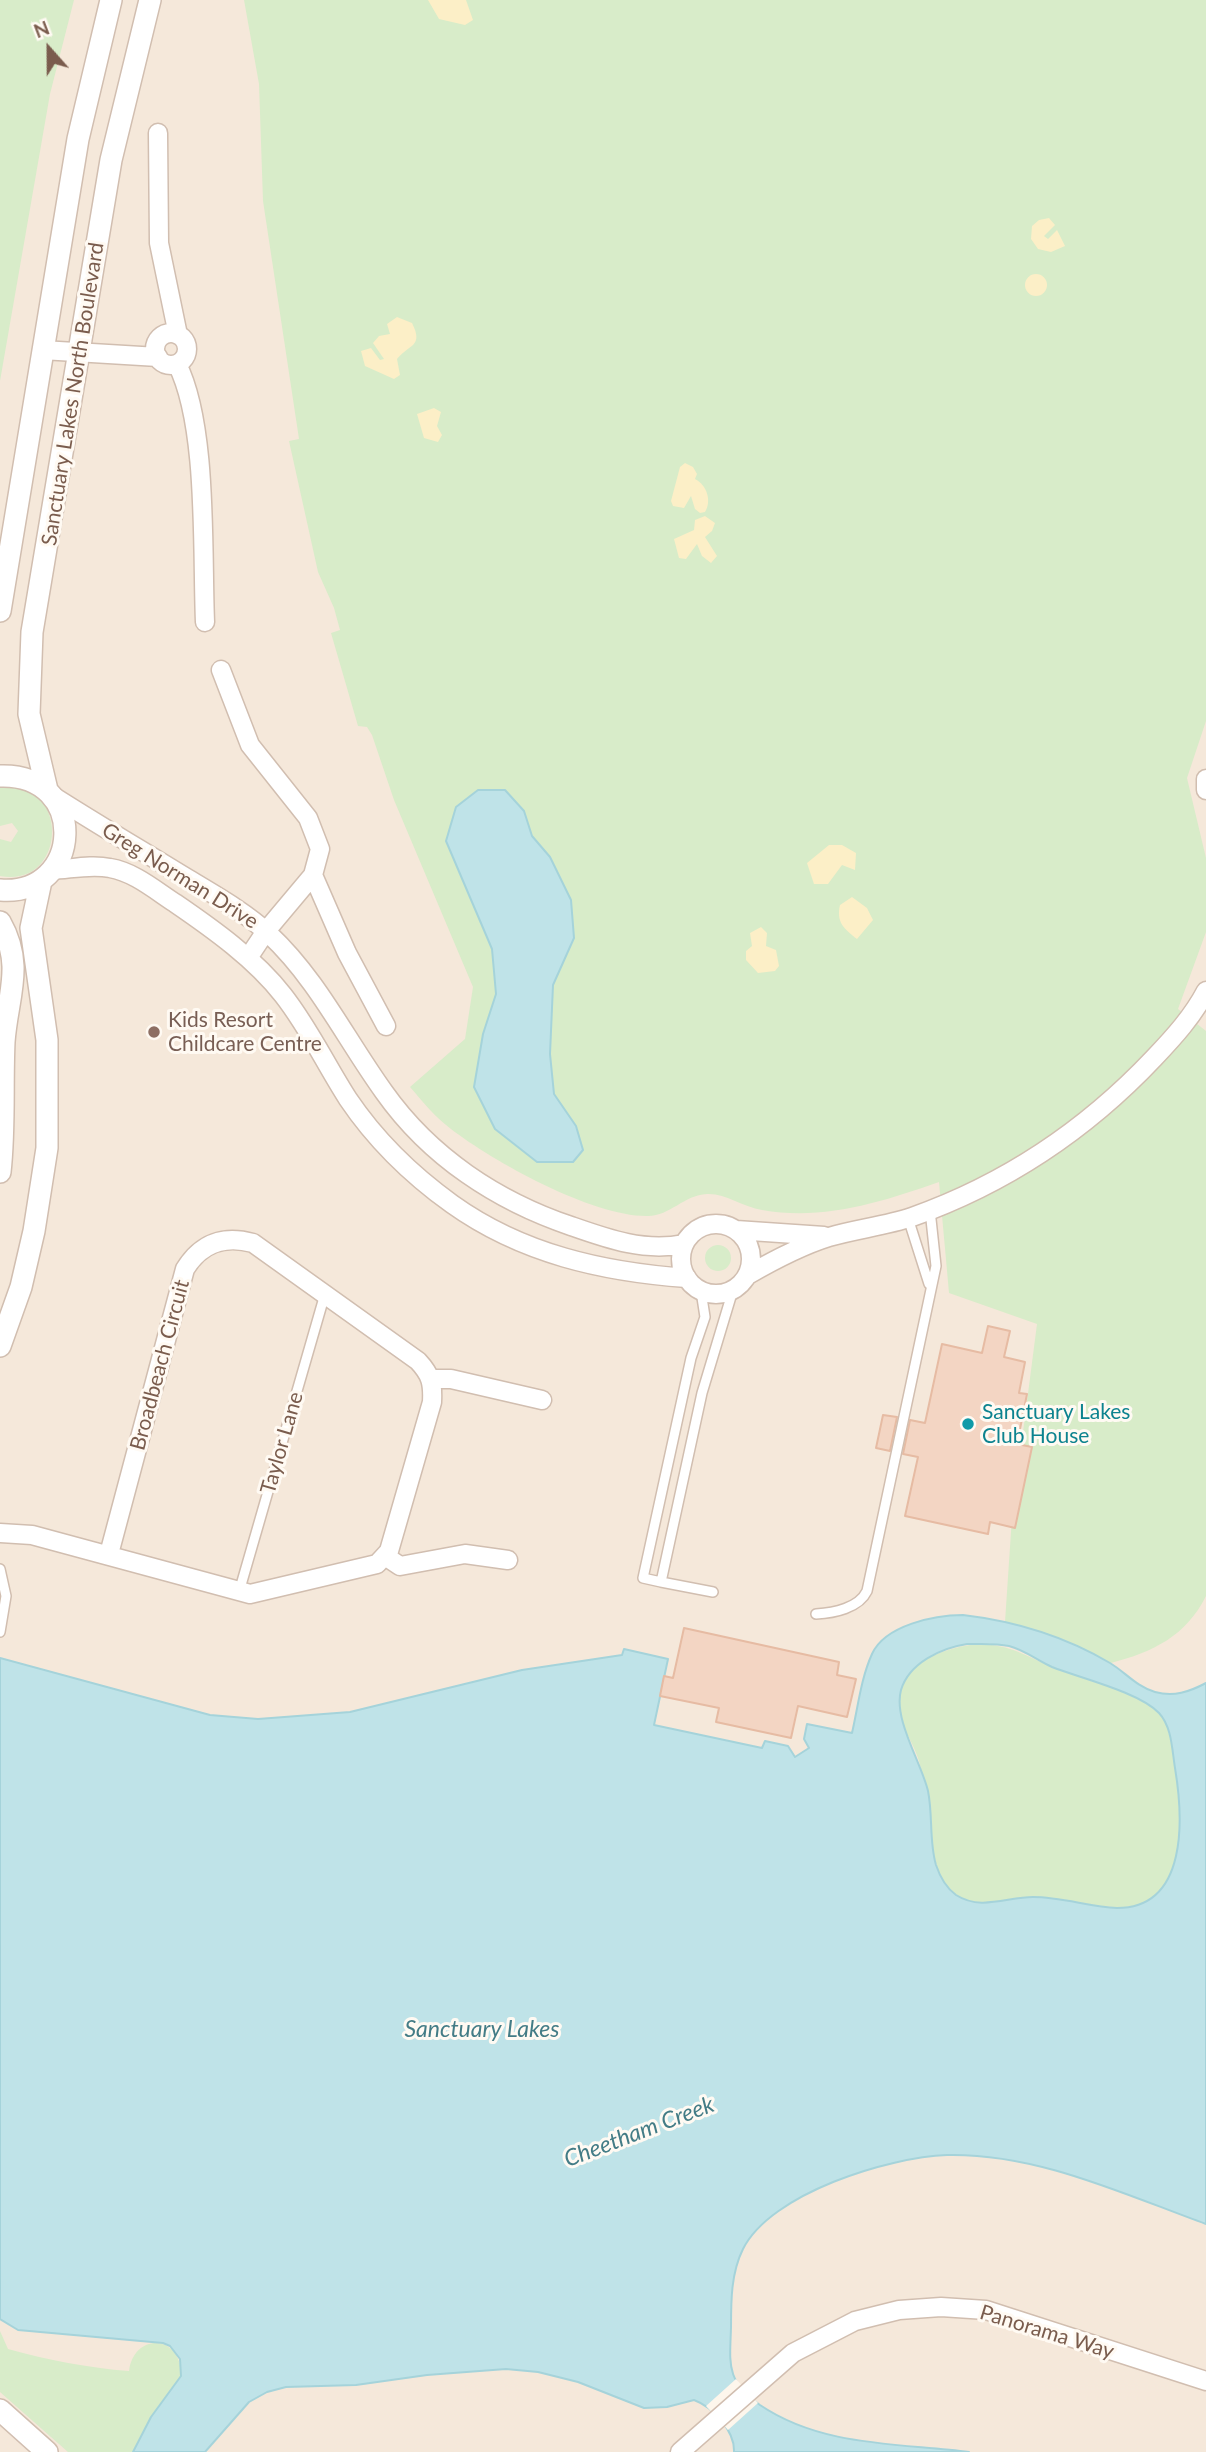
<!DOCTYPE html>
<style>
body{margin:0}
#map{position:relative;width:1206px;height:2452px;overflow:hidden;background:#fdf6ec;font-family:Lato,sans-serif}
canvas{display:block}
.north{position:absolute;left:14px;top:14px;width:70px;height:70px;-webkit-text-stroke:5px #fffaf3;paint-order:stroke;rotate:339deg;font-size:19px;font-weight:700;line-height:28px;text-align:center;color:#7a5c4d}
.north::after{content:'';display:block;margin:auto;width:24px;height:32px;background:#7a5c4d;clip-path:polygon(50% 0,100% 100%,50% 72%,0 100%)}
</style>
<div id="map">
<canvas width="1206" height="2452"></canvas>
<div class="north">N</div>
</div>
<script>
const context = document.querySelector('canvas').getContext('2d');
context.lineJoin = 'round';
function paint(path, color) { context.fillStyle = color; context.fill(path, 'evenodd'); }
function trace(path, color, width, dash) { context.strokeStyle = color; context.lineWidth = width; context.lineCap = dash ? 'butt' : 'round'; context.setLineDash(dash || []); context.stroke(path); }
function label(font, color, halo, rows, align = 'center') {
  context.font = font + ' Lato,sans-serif'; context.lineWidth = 6; context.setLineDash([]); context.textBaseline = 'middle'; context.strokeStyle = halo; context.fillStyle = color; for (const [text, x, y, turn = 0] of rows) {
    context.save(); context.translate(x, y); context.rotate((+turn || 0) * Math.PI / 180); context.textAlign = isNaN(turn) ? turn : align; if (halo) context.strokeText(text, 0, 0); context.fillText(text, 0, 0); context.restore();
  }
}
const residential = new Path2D(`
 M0 0H1206V2452H0Z`);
const green = new Path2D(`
 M0 0H74L50 94 0 381Z
 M244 0H1206V721L1187 778 1206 858V932L1178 1009 1206 1031V1596C1186 1636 1153 1652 1111 1663L1064 1640 1005 1622 1012 1517 1037 1324 949 1293 939 1182C882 1202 823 1221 762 1210 743 1207 725 1193 707 1194 684 1195 670 1216 648 1216 593 1217 494 1162 451 1129 435 1117 423 1102 410 1087L465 1039 473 987 394 800 372 735 367 727 358 726 331 633 340 630 334 608 318 572 289 441 299 439 263 201 259 84ZM524 811 532 836 550 857 574 938 553 985 550 1054 554 1094 576 1126 474 1087 483 1034 496 994 492 949 473 903Z
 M0 787C72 778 67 889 0 876V839L11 842 18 831 12 823 0 826Z
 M705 1258a13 13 0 1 1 26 0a13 13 0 1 1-26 0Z
 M983 1644C1019 1647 1026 1658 1057 1668 1081 1676 1142 1695 1159 1712 1180 1735 1183 1822 1178 1852 1174 1871 1163 1895 1144 1903 1112 1916 1064 1895 1029 1897 1010 1898 990 1907 971 1902 963 1900 954 1894 948 1888 931 1869 930 1819 925 1792 923 1782 922 1771 919 1761 914 1744 902 1728 899 1711 891 1665 947 1645 983 1644Z
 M0 2331 8 2349C48 2360 88 2368 129 2371 134 2332 182 2334 181 2376L151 2417 133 2452H68L0 2392Z`);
const sand = new Path2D(`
 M428 0H466L473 20 465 25 439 19Z
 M1049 218 1055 225 1044 236 1048 239 1057 230 1065 246 1051 252 1038 249 1031 239 1032 226 1039 220Z
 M1025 285a11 11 0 1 1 22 0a11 11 0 1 1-22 0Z
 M397 317 412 323C424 347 409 344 397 359L400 375 394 379 365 366 361 351 371 348 380 360 384 359 373 343 379 336 390 334 387 324Z
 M434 408 441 412 437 426 442 435 438 442 424 438 417 414Z
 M685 463 693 467 697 474 695 479C707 485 712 501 705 512L700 513 695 509 691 496 684 508 673 506 671 501 680 467Z
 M705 516 715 523 712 531 705 537 717 556 711 563 702 556 697 544 686 559 679 558 674 539 694 530 695 520Z
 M829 845H842L856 853 855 870 842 865 828 884H814L807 863Z
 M852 897 867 908 873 920 857 939C844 929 836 922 840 905Z
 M761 927 767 933 766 946 776 950 779 966 775 971 758 973 746 960V951L752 946 750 933Z`);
const water = new Path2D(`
 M478 790H505L524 811 532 836 550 857 571 900 574 938 553 985 550 1054 554 1094 576 1126 583 1150 573 1162H537L495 1129 474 1087 483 1034 496 994 492 949 446 841 456 807Z
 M963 1615C1014 1621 1066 1637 1110 1663 1125 1672 1137 1687 1155 1692 1174 1697 1189 1692 1206 1683V2224C1123 2194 1037 2153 947 2155 889 2157 771 2193 743 2249 731 2273 731 2301 731 2327 730 2364 725 2380 760 2405 822 2447 898 2443 969 2452H734C735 2431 713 2407 694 2400L667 2407 644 2408 578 2382 538 2372 506 2369 427 2375 356 2385 286 2387 267 2392 249 2402 205 2452H133L151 2417 181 2376 180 2359 170 2346 163 2343 18 2330 0 2319V1658L210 1715 258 1719 350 1712 522 1670 622 1655 624 1649 668 1659 654 1725 762 1748 765 1741 788 1746 795 1757 809 1748 804 1739 807 1724 852 1733C858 1707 861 1678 872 1654 885 1625 935 1615 963 1615ZM967 1644C981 1644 996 1643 1009 1646 1025 1650 1038 1661 1052 1667 1080 1678 1139 1692 1159 1713 1172 1727 1172 1750 1175 1768 1183 1816 1189 1908 1117 1908 1090 1907 1062 1897 1033 1897 1007 1897 981 1911 956 1895 945 1887 940 1877 936 1865 929 1842 933 1815 928 1791 921 1762 893 1719 901 1690 909 1663 941 1648 967 1644Z`);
const pier = new Path2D(`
 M736 2379 758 2403 728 2430 706 2406Z`);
const building = new Path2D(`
 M988 1326 1010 1331 1004 1357 1025 1362 1019 1393 1027 1394 1017 1444 1032 1447 1015 1528 990 1522 988 1534 905 1516 918 1457 903 1454 910 1420 925 1423 942 1344 982 1353Z
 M883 1415 897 1417 890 1451 876 1448Z
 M684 1628 839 1662 837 1675 856 1679 847 1717 798 1706 791 1738 716 1722 719 1708 660 1696 664 1676 673 1678Z`);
const service = new Path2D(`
 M908 1218 929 1284
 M701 1291 705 1317 691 1358 643 1578 661 1582 702 1393 733 1290
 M0 1569 6 1596 0 1632
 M661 1582 713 1592
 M239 1592 325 1294
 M816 1614C834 1613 859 1608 867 1591L936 1266 930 1210`);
const minor = new Path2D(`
 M158 133 159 243 178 335
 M155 349a16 16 0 1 1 32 0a16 16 0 1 1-32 0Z
 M42 350 158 357
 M177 364C208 425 202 551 205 622
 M221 670 250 745 308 818 320 849 313 875 266 931 248 958
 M1206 779V790
 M53 796C97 824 141 850 185 877 213 894 244 911 269 934 318 980 345 1038 384 1092 430 1157 497 1201 571 1226 608 1239 644 1252 684 1244
 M52 870C71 869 91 864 110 868 134 872 155 890 175 903 213 929 255 959 283 995 309 1028 326 1065 348 1099 375 1139 413 1176 452 1204 522 1254 603 1272 687 1278
 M313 875 347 953 386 1026
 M681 1259a35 35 0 1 1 70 0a35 35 0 1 1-70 0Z
 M736 1230 824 1236
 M748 1275C774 1260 800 1246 829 1237 856 1229 885 1226 912 1217 1005 1184 1086 1130 1154 1058 1174 1037 1193 1016 1206 991
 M431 1379H451L542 1400
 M0 1533 32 1535 250 1594 377 1564 389 1551 432 1402C433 1383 431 1375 418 1361L253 1243C224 1235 201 1243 185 1269L109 1554
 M385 1556 400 1566 465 1554 508 1560
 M680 2452 793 2353 855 2321 899 2310 941 2307 986 2310 1206 2381`);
const tertiary = new Path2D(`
 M0 611 78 139 111 0
 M0 776C90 773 83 897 0 890
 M47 790 29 714 32 632 111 160 150 0
 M0 922C25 966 7 997 4 1042 2 1086 5 1128 0 1172
 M0 1346 21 1287 34 1231 47 1148V1040L31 928 41 881
 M0 2410 47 2452`);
const markers = [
 [154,1032,7,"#8d6e63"],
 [968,1424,7,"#0f9aa8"]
];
const streetNames = [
 ["Sanctuary Lakes North Boulevard",73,394,-81],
 ["Greg Norman Drive",180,876,32],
 ["Broadbeach Circuit",160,1365,-75],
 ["Taylor Lane",282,1443,-74],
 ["Panorama Way",1047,2332,17]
];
const educationNames = [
 ["Kids Resort",168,1020],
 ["Childcare Centre",168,1044]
];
const cultureNames = [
 ["Sanctuary Lakes",982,1412],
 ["Club House",982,1436]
];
const waterNames = [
 ["Sanctuary Lakes",482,2030],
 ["Cheetham Creek",639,2132,-21]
];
paint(residential, '#f5e8da');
paint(green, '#d8ecc9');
paint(sand, '#fcefc7');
paint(water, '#bfe3e8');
trace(water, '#a5d3da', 2);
paint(pier, '#fdf6ec');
paint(building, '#f3d5c3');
trace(building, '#e6bba3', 2);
trace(service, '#d1beb0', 12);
trace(minor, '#d1beb0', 21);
trace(tertiary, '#d1beb0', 24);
trace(service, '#fff', 9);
trace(minor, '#fff', 18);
trace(tertiary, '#fff', 21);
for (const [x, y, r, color] of markers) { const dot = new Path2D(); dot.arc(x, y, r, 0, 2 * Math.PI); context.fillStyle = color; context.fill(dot); trace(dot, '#fffaf3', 2.5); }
label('21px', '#7a5c4d', '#fffaf3', streetNames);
label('21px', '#785e54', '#fffaf3', educationNames, 'left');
label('21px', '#0d838f', '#fffaf3', cultureNames, 'left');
label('italic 23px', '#437c86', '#fffaf3', waterNames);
</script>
